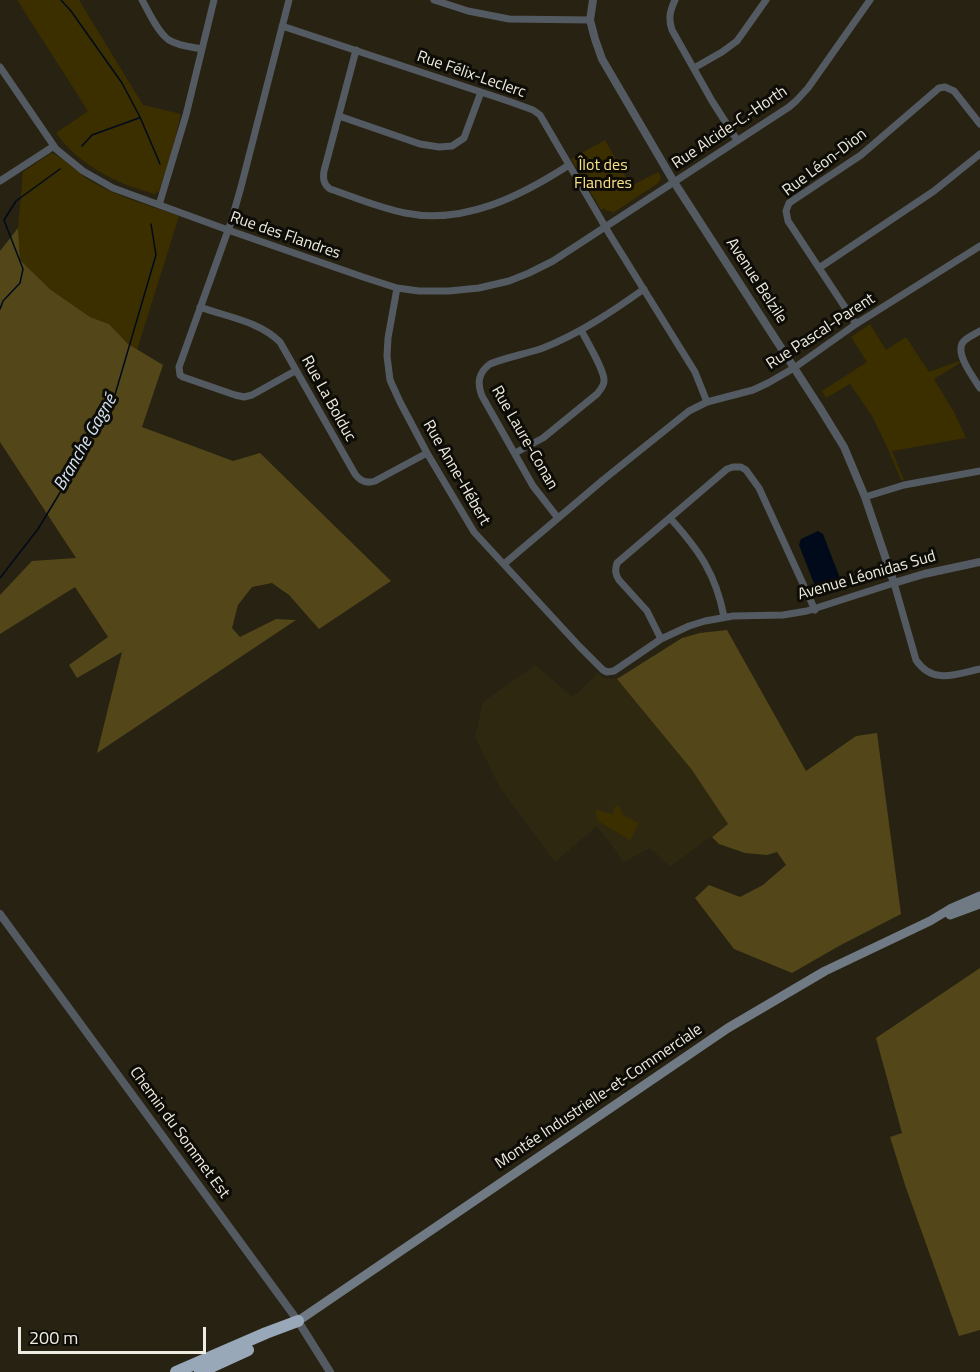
<!DOCTYPE html>
<meta charset="utf-8">
<style>
body{margin:0}
#map{position:relative;width:980px;height:1372px;overflow:hidden;background:#272212;font-family:"Titillium Web",sans-serif}
canvas{display:block}
.scale{position:absolute;left:18px;top:1327px;width:188px;height:27px;box-sizing:border-box;border:3px solid #eeece1;border-top:0;padding-left:8px;font-size:18px;line-height:21px;white-space:nowrap;color:#eeece1;-webkit-text-stroke:4px #0e0c06;paint-order:stroke}
</style>
<div id="map">
<canvas width="980" height="1372"></canvas>
<div class="scale">200 m</div>
</div>
<script>
const context = document.querySelector('canvas').getContext('2d');
context.lineJoin = 'round';
function paint(path, color) { context.fillStyle = color; context.fill(path, 'evenodd'); }
function trace(path, color, width, dash) { context.strokeStyle = color; context.lineWidth = width; context.lineCap = dash ? 'butt' : 'round'; context.setLineDash(dash || []); context.stroke(path); }
function label(font, color, halo, rows, align = 'center') {
  context.font = font + ' "Titillium Web",sans-serif'; context.lineWidth = 6; context.setLineDash([]); context.textBaseline = 'middle'; context.strokeStyle = halo; context.fillStyle = color; for (const [text, x, y, turn = 0] of rows) {
    context.save(); context.translate(x, y); context.rotate((+turn || 0) * Math.PI / 180); context.textAlign = isNaN(turn) ? turn : align; if (halo) context.strokeText(text, 0, 0); context.fillText(text, 0, 0); context.restore();
  }
}
const built = new Path2D(`
 M535 665 573 697 598 673 603 678 617 679 692 770 728 824 670 867 650 848 624 862 597 826 555 862 499 786 475 737 483 702Z`);
const green = new Path2D(`
 M17 0H79L143 105 181 114 171 155 159 191 155 194C117 184 80 166 56 133L88 111Z
 M605 140 631 186 658 172C661 176 662 179 658 183L613 213 611 211H607L604 208 601 210 571 159Z
 M51 153C63 156 79 175 92 182 119 197 150 206 179 216L137 350 128 344 109 324 90 317 51 290 20 260 18 228 23 172Z
 M870 324 886 350 906 337 929 372 959 361 960 363 934 379 954 412 966 438 892 451 904 480H901L888 449 872 416 850 384 826 398 822 391 867 362 851 337Z
 M618 804 624 816 639 823 630 840 598 821 595 810 613 814 614 808Z`);
const forest = new Path2D(`
 M18 228 20 260 51 290 90 317 109 324 128 344 163 365 142 427 233 461 260 453 391 581 319 629 289 595 272 583 252 587 238 605 232 628 240 637 276 619 296 620 97 753 122 652 77 678 69 665 108 637 75 587 0 634V595L32 561 76 558 0 442V251Z
 M727 630 806 771 856 736 877 733 901 914 839 946 792 973 734 949 695 898 709 885 740 897 763 885 786 865 777 852 767 855 745 853 719 844 712 837 728 824 692 770 617 679 682 638 700 633Z
 M980 968V1330L959 1336 905 1185 890 1137 902 1133 876 1038Z`);
const water = new Path2D(`
 M818 531 823 534 843 586 841 589 823 596 817 591 799 545 801 539Z`);
const stream = new Path2D(`
 M61 0 71 11 122 83 140 117 160 164
 M82 146 92 135 139 118
 M0 309 3 301 20 283 23 269 4 220 16 201 60 169
 M0 578 38 529 61 491 90 432 105 417 114 398 156 255 151 224`);
const minor = new Path2D(`
 M142 0C149 12 158 33 169 40 178 46 192 47 202 49
 M289 0 241 187 231 222 179 367 180 375 183 377 235 395 244 397 252 395 295 371
 M434 0 468 11 509 19 590 20
 M675 0C670 11 668 18 672 30L712 101 737 140
 M282 26 511 102 533 110 540 115 610 235 695 372 707 402
 M356 50 324 171C323 178 323 184 330 189 354 197 379 208 405 213 464 225 521 196 569 165
 M0 67 56 149 83 171 113 188 228 230 363 277 397 288 419 291H449L479 288 509 281 529 273 553 261 789 107 796 101 808 88 870 0
 M694 68 722 52 737 41 766 0
 M339 116 420 144 439 147 452 146 464 138 481 92
 M0 181 54 146
 M159 205 186 115 214 0
 M819 268 934 191 980 154
 M397 288 388 338 387 356 390 380 400 402 427 453 474 532 579 646 603 670 607 672 614 671 661 639 689 626 705 621 733 616 783 615 807 611 894 583 916 660C933 685 956 674 980 669
 M200 307C227 317 259 321 280 342L355 474C360 481 366 484 375 481L427 453
 M856 324 788 221 786 211 789 203 861 155 939 88 945 87 954 91 980 124
 M980 331C975 334 968 337 964 341 953 352 974 378 980 388
 M515 453 543 438 597 394C600 390 604 386 604 381 605 371 586 340 581 330
 M865 497 904 485 980 471
 M558 518 533 486 482 396C477 383 478 373 490 364 507 357 526 354 543 348 579 334 613 311 644 289
 M670 518C699 550 716 574 724 617
 M504 564 603 480 689 411 707 402 753 390 768 383 794 368 856 324 980 246
 M661 639 647 611 619 580C615 574 615 570 617 563L727 469 733 467H741L746 470 759 488 815 610`);
const tertiary = new Path2D(`
 M593 0 590 20 595 39 602 59 674 182 820 408 844 447 865 497 894 583 924 574 980 562
 M0 914 298 1321 330 1372`);
const secondary = new Path2D(`
 M950 915 980 904
 M298 1321 728 1028 825 971 930 921 950 909 980 896`);
const motorway = new Path2D(`
 M176 1372 266 1333 298 1321
 M200 1372 248 1350`);
const streetNames = [
 ["Rue Félix-Leclerc",471,75,19],
 ["Rue Alcide-C.-Horth",730,128,-34],
 ["Rue Léon-Dion",825,163,-37],
 ["Rue des Flandres",285,236,19],
 ["Avenue Belzile",756,281,57],
 ["Rue Pascal-Parent",821,332,-33],
 ["Rue La Bolduc",328,399,61],
 ["Rue Laure-Conan",524,438,60],
 ["Rue Anne-Hébert",456,473,60],
 ["Avenue Léonidas Sud",867,576,-16],
 ["Montée Industrielle-et-Commerciale",599,1097,-34],
 ["Chemin du Sommet Est",179,1133,54]
];
const parkNames = [
 ["Îlot des",603,166],
 ["Flandres",603,184]
];
const waterNames = [
 ["Branche Gagné",86,443,-60]
];
paint(built, '#2f2811');
paint(green, '#3b2f00');
paint(forest, '#534719');
paint(water, '#000a1b');
trace(stream, '#000a1b', 1.5);
trace(minor, '#545a61', 7);
trace(tertiary, '#545a61', 8);
trace(secondary, '#707a84', 9);
trace(motorway, '#99a8b8', 12);
label('16px', '#eeece1', '#0e0c06', streetNames);
label('16px', '#fae189', '#0e0c06', parkNames);
label('italic 18px', '#d4e4f4', '#0e0c06', waterNames);
</script>
